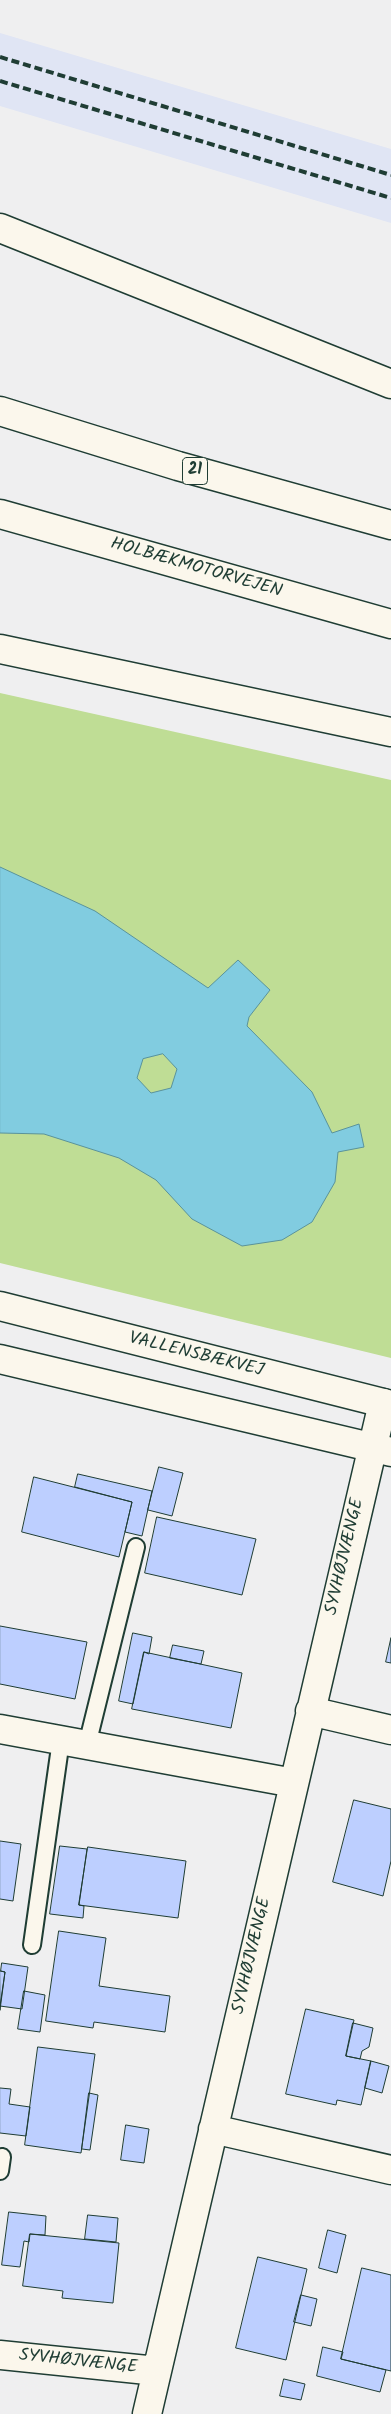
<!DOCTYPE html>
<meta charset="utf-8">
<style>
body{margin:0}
canvas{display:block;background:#efeff0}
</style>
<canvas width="391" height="2414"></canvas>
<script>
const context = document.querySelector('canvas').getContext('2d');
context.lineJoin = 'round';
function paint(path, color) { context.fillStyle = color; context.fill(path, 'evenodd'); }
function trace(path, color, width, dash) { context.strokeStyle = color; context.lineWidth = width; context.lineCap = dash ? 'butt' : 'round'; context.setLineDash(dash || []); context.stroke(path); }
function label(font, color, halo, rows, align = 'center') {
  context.font = font + ' Kalam,sans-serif'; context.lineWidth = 4; context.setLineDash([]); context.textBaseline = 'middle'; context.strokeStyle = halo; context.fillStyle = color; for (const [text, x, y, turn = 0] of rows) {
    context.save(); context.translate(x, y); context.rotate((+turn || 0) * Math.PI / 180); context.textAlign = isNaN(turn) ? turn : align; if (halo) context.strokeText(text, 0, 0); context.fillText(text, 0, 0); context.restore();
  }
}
const built = new Path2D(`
 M0 33 391 149V223L0 106Z`);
const green = new Path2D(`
 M0 693 391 780V1358L0 1263Z`);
const water = new Path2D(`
 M0 867 95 911 208 988 238 960 270 990 249 1017 247 1026 312 1092 332 1133 359 1124 364 1147 338 1152 335 1182 312 1222 282 1240 242 1246 192 1219 156 1180 119 1158 44 1134 0 1133ZM163 1054 177 1069 171 1088 151 1093 137 1078 143 1059Z`);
const building = new Path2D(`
 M159 1467 183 1473 172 1516 148 1510Z
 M78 1474 152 1491 142 1536 125 1532 132 1502 75 1487Z
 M34 1477 132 1502 119 1557 22 1532Z
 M157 1517 256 1539 242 1595 145 1573Z
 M0 1626 87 1642 75 1699 0 1684Z
 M133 1633 152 1637 149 1654 144 1652 133 1704 119 1701Z
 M391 1638V1663L386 1662Z
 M173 1645 204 1651 201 1664 170 1658Z
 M144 1652 242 1673 231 1728 132 1709Z
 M354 1800 391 1809V1861L383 1896 333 1882Z
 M0 1841 21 1844 13 1901 0 1899Z
 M60 1846 87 1849 79 1905 84 1906 83 1918 50 1914Z
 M88 1847 186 1861 178 1918 79 1905Z
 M59 1931 106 1938 99 1986 170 1996 165 2032 94 2022 93 2028 46 2021Z
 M2 1963 28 1967 22 2009 0 2006 5 1972 1 1971Z
 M0 1971 5 1972 0 2010Z
 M24 1991 45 1995 40 2032 18 2029Z
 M306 2009 354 2020 346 2056 371 2061 361 2105 337 2100 336 2105 286 2094Z
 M353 2023 373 2028 369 2047 362 2051 360 2059 346 2056Z
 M38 2047 95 2054 81 2153 25 2145Z
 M371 2061 389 2066 382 2093 365 2088Z
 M0 2088 11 2089 9 2104 30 2107 26 2136 0 2133Z
 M89 2093 98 2095 90 2150 82 2149Z
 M126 2125 149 2129 144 2163 121 2160Z
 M9 2212 46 2216 45 2235 30 2234 29 2242 24 2241 20 2267 2 2265Z
 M88 2215 118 2218 116 2242 85 2239Z
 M328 2230 346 2235 337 2273 319 2268Z
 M30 2234 119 2243 113 2303 62 2298 63 2291 23 2286Z
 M258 2257 307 2269 286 2360 236 2348Z
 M362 2268 391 2275V2371L341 2359Z
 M301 2295 317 2299 311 2326 294 2322Z
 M323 2347 343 2352 341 2359 386 2370 380 2392 317 2376Z
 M284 2379 305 2384 301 2400 280 2396Z`);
const lane = new Path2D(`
 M87 1745 136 1547
 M32 1945 61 1740
 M0 2171 2 2157`);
const street = new Path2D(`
 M310 1711 391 1730
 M0 1729 294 1783
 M213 2129 391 2170
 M0 2355 157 2371
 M147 2414 383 1403`);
const secondary = new Path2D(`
 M0 1306 391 1405
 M0 1359 391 1452`);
const highway = new Path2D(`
 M0 228 391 384
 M0 411 178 466 391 525
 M0 514 391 624
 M0 649 391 732`);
const rail = new Path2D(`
 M0 57 391 175
 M0 81 391 198`);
const shields = [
 [195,471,25]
];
const shieldNames = [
 ["21",195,471]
];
const streetNames = [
 ["HOLBÆKMOTORVEJEN",196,569,16],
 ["VALLENSBÆKVEJ",196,1356,14],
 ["SYVHØJVÆNGE",346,1557,-77],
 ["SYVHØJVÆNGE",253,1956,-77],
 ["SYVHØJVÆNGE",78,2363,6]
];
paint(built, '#e0e5f4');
paint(green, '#bfdd95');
paint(water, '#81cce0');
trace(water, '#5a939b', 1);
paint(building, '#bdcfff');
trace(building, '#1f3d34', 1);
trace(lane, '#1f3d34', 20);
trace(street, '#1f3d34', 31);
trace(secondary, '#1f3d34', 31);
trace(highway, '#1f3d34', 31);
trace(lane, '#fbf7ec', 16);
trace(street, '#fbf7ec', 28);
trace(secondary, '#fbf7ec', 28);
trace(highway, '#fbf7ec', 28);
trace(rail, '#1f3d34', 4, [8, 4]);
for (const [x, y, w] of shields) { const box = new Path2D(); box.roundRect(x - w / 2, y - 13.5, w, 27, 4); context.fillStyle = '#fbf7ec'; context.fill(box); trace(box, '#1f3d34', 1); }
label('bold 16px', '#1f3d34', null, shieldNames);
label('18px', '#1f3d34', '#fbf7ec', streetNames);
</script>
